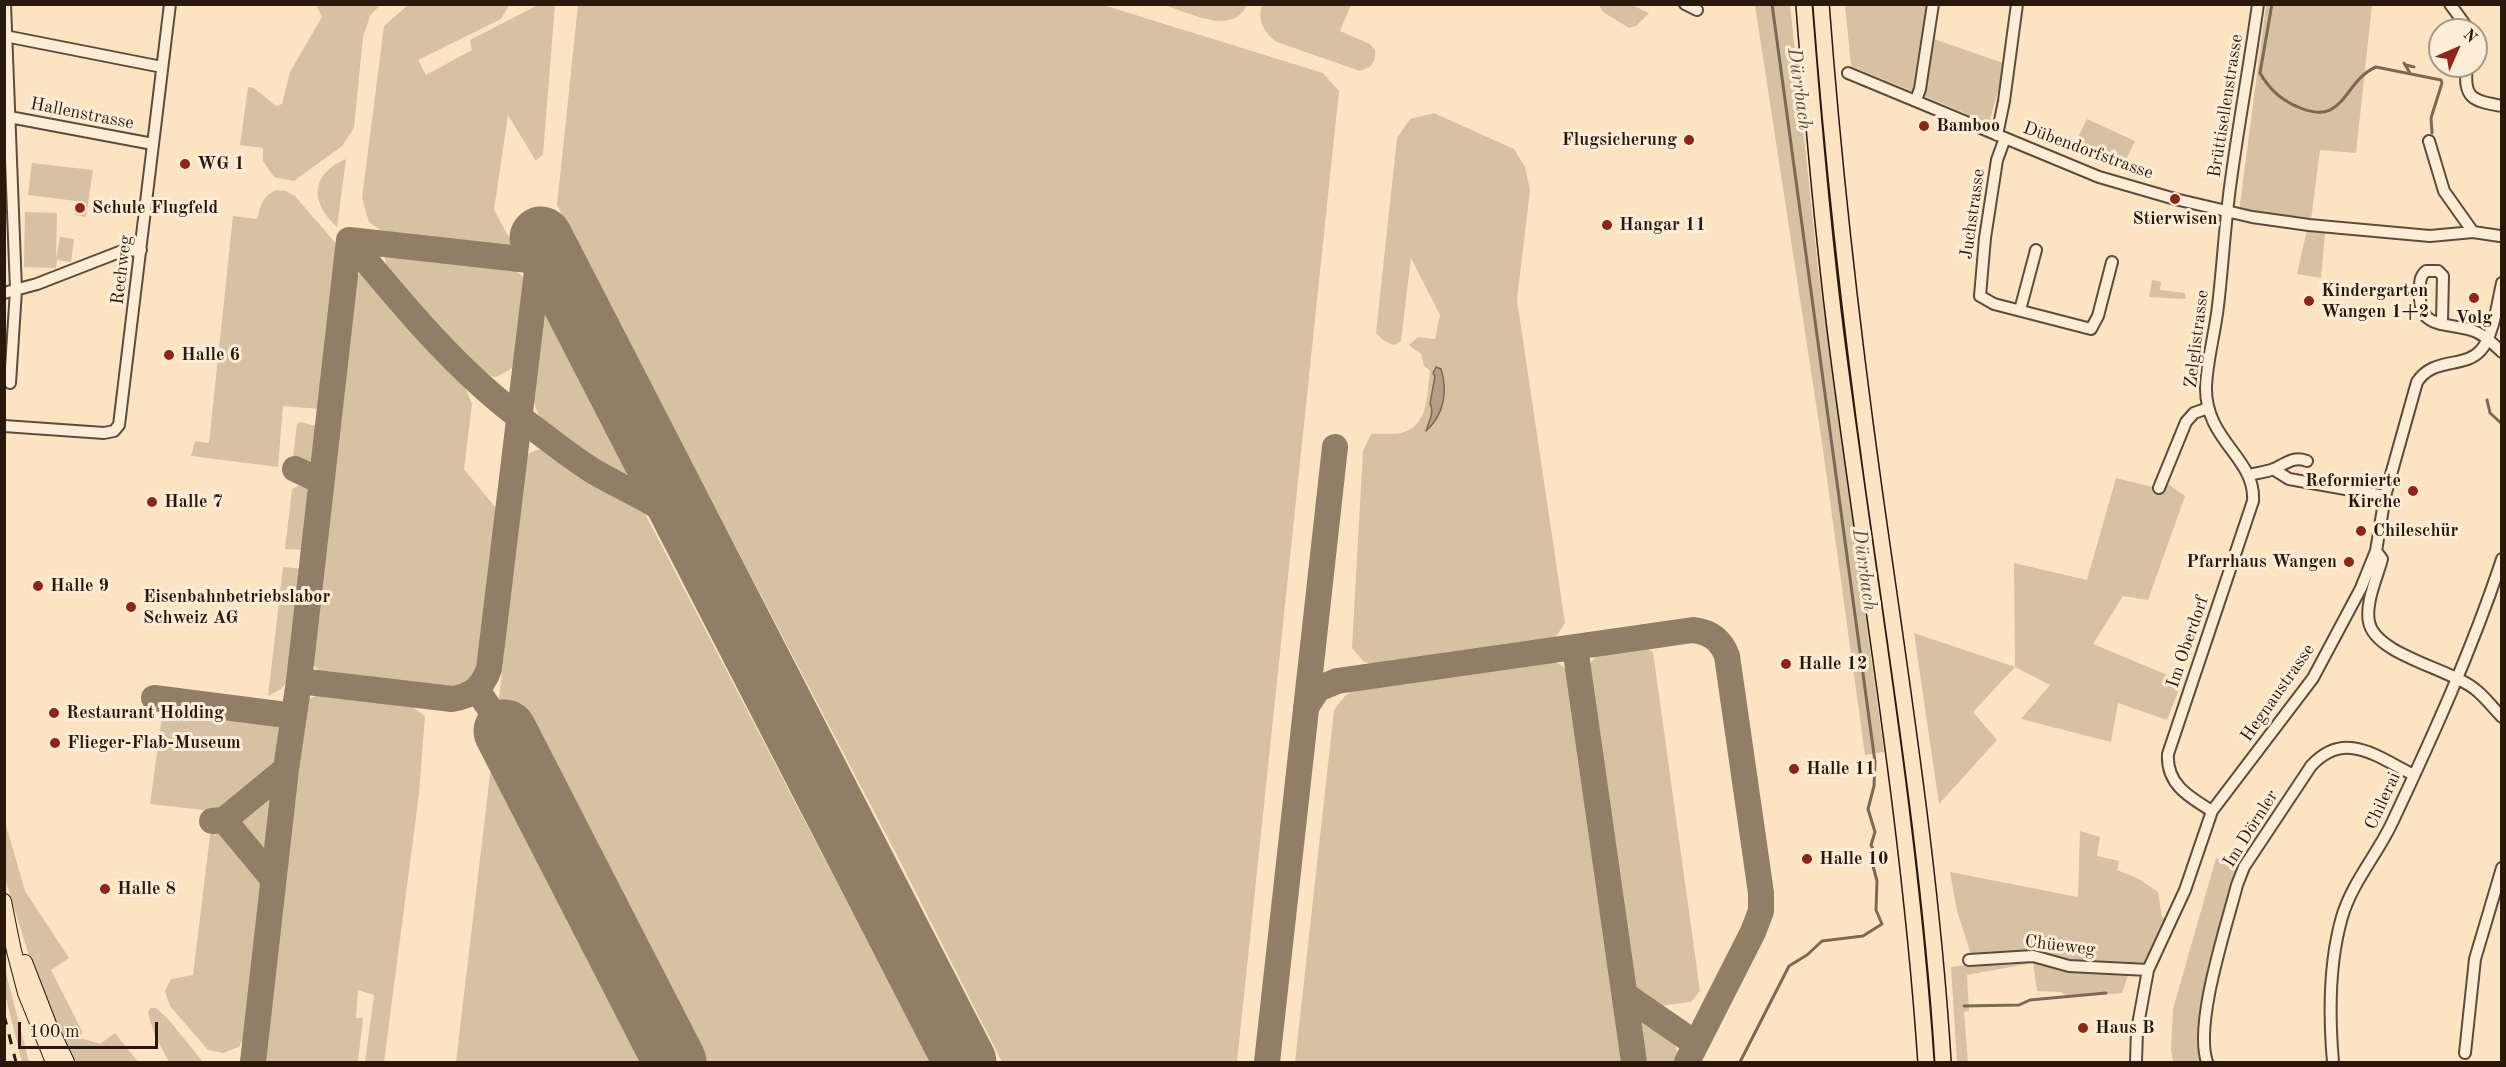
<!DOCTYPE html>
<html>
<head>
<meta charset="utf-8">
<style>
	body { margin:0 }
	#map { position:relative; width:2506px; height:1067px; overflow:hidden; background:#fce4c2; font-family:"Old Standard TT",serif }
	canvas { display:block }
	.frame { position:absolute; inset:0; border:6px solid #29180b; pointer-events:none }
	.north { position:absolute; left:2428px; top:18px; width:60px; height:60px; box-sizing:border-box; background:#fdedd7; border:2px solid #a89885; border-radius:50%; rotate:45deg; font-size:16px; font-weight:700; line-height:24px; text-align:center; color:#29180b }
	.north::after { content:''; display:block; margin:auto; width:21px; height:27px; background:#8f2418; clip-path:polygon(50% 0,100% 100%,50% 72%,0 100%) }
	.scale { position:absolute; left:18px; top:1022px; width:140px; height:27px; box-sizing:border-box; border:3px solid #29180b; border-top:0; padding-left:8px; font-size:18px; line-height:21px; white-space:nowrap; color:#29180b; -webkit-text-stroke:4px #fdedd7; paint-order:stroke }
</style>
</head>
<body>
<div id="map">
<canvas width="2506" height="1067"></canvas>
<div class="frame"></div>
<div class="north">N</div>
<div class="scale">100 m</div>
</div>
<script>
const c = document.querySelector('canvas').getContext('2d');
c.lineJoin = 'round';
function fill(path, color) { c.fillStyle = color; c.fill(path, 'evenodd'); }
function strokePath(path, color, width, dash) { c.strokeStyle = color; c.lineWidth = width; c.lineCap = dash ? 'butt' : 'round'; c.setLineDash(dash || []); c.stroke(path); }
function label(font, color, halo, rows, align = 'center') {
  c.font = font + ' "Old Standard TT",serif'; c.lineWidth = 6; c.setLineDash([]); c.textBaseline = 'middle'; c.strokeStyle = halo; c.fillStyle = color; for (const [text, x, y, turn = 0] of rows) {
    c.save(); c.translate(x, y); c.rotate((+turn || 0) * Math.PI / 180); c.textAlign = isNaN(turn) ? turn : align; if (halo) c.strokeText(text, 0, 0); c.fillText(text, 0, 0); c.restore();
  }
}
fill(new Path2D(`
	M 409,4 L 509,5 L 501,19 L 418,60 L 426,75 L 472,50 L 470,40 L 538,5 L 555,5 L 543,154 L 536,161 L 508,115 L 494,210 L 511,241 L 509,249 L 388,236 L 369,222 L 362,198 L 384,26 Z
	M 316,5 L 380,5 L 370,16 L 363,37 L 354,128 L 342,146 L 294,181 L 274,177 L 263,161 L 263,148 L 240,145 L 248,87 L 254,88 L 276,106 L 282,104 L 290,72 L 322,17 Z
	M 578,5 L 1103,5 L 1323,73 L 1339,91 L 1237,1062 L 1002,1062 L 903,867 L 557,205 Z
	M 1164,5 L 1247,4 L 1247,5 C 1232,37 1188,12 1164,5 Z
	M 1262,5 L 1351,5 L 1340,31 L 1370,44 L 1375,50 L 1375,59 L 1370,67 L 1360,71 L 1277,42 C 1264,33 1257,20 1262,5 Z
	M 1599,5 L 1632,5 L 1649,13 L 1636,26 L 1629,28 L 1603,12 Z
	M 1755,5 L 1790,5 L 1818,268 L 1884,752 L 1865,755 L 1822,443 Z
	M 1845,5 L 1930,5 L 1931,38 L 2006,64 L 1989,123 L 1851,66 Z
	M 2266,5 L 2372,5 L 2356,153 L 2320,150 L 2311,220 L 2239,212 Z
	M 1434,113 L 1514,149 L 1525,167 L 1530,190 L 1517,300 L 1565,623 L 1555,638 L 1535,646 L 1381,669 L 1363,661 L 1352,648 L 1363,451 L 1371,434 C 1381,433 1395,435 1404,432 C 1429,424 1427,393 1430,371 L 1424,366 L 1421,354 L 1409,345 L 1418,337 L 1435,339 L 1440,315 L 1411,258 L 1401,341 L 1394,345 L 1384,341 L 1376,333 L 1397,138 L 1410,119 Z
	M 2087,119 L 2135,141 L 2124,164 L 2076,142 Z
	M 346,159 L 337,227 C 310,203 310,174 346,159 Z
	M 32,163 L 93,170 L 86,217 L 75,215 L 76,201 L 28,195 Z
	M 276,190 L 286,191 L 295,196 L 338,246 L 321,409 L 283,406 L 278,467 L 191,456 L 195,441 L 209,443 L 233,216 L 257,219 C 261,205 262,197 276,190 Z
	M 25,212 L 57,213 L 56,259 L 60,237 L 74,239 L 71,262 L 57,260 L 56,268 L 24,267 Z
	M 2307,230 L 2325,233 L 2321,278 L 2297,274 Z
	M 393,252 L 509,265 L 524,278 L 528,296 L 518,358 L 511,369 L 496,377 L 480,374 L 436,332 L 387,271 L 385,257 Z
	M 360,273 L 374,277 L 408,319 L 462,379 L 472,404 L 464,469 L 496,508 L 482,664 L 467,684 L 446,692 L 326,677 L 314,666 L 310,644 L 351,282 Z
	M 2152,280 L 2161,282 L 2160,290 L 2185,293 L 2186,299 L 2149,297 Z
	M 544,306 L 631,468 L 625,475 L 590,457 L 545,427 L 536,409 L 531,390 L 540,311 Z
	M 300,422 L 320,427 L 315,458 L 304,469 L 295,469 L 295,466 L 292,465 L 297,424 Z
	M 543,449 L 549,450 L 643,510 L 930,1062 L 456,1062 L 502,673 L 522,464 C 525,454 533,450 543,449 Z
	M 2116,478 L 2161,489 L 2167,483 L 2185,496 L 2148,600 L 2123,596 L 2093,644 L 2182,681 L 2167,720 L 2118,703 L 2111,742 L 2021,719 L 2050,685 L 2015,667 L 1973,712 L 1997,740 L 1939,804 L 1914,633 L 2015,667 L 2014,563 L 2087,580 Z
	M 302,484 L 307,485 L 312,494 L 305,550 L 285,549 L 292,489 Z
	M 283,567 L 304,569 L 290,677 L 281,689 L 268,696 Z
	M 1642,645 L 1653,652 L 1700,991 L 1691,1002 L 1658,1006 L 1643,998 L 1630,981 L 1586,685 L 1588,666 L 1600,651 Z
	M 1549,658 L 1564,667 L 1572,679 L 1627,1062 L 1295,1062 L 1334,710 L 1345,696 L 1359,686 Z
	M 323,692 L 405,702 L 425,716 L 419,794 L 384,1062 L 365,1062 L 374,995 L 358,990 L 356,1018 L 363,1018 L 358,1062 L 258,1062 L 300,714 L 306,701 Z
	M 164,702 L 267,716 L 279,725 L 281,738 L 250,1025 L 239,1047 L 223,1053 L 208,1050 L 170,1006 L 165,991 L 171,979 L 193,975 L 213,811 L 150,804 Z
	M 4,818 L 25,891 L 69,958 L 51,970 L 82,1031 L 81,1038 L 100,1044 L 115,1033 L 138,1062 L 72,1062 L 38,984 L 5,879 Z
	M 2080,831 L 2100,837 L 2097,856 L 2119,861 L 2117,870 L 2139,879 L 2158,892 L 2162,917 L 2170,918 L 2148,970 L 2130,970 L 2122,993 L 2069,997 L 2061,992 L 2037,991 L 2033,963 L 1967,975 L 1969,1011 L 1964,1012 L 1968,1062 L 1957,1062 L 1951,967 L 1974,964 L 1957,911 L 1950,872 L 2078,897 Z
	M 2216,858 L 2238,866 L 2231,881 L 2226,913 L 2200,1017 L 2204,1062 L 2173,1062 L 2171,1049 L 2173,1009 Z
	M 4,965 L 29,1062 L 22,1062 L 5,994 Z
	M 150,1008 L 156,1008 L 169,1020 L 203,1062 L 169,1062 L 155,1036 L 148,1013 Z
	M 1635,1011 C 1656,1025 1680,1034 1677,1062 L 1641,1062 Z`), '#d8c1a3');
const water = new Path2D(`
	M 1436,367 L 1441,369 C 1448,391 1444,415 1426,431 C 1428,423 1435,412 1430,404 L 1435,376 L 1433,373 Z`);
fill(water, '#b49f84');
strokePath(water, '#7c6954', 1.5);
strokePath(new Path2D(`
	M 2272,4 L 2260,73 C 2269,89 2281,100 2298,107 C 2345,128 2343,81 2376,67 L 2441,80 L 2442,83 L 2431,118 L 2432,133
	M 2404,63 L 2410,73
	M 2406,65 L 2414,67
	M 2487,400 L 2490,413 L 2502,424
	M 1964,1006 L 2019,1005 L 2030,1000 L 2106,993
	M 1740,1062 L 1789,966 L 1807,955 L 1822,941 L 1863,936 L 1882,924 L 1876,910 L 1877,881 L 1873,866 L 1877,858 L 1871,845 L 1875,832 L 1868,809 L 1874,786 L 1875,762 L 1772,4`), '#7c6954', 3);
strokePath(new Path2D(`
	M 349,240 C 402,304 456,370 523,420 C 546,437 569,456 593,471 C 632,494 664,503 695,538
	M 349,240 L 538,261
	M 295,469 L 321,481
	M 1575,647 L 1634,1062
	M 299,681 L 452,699 C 472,696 482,688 489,669 L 541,238
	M 477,690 L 505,731
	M 154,698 L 294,716
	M 1306,707 L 1318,689 L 1337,681 L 1693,630 C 1710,632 1721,640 1727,656 L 1761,893 L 1761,911 L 1753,932 L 1687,1062
	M 224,820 L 286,769
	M 212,821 L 224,820 L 273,879
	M 1625,995 L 1696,1044
	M 253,1062 L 286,769 L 299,681 L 349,240
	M 1267,1062 L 1335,447`), '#927e66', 26);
strokePath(new Path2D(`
	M 541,238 L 965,1062
	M 505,731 L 675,1062`), '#927e66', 63);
const minor = new Path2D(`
	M 5,4 L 16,290 L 10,383
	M 1685,4 L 1697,10
	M 2450,4 L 2469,30
	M 5,36 L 162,67
	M 2467,66 C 2463,98 2472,101 2502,106
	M 1848,73 L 2099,177 L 2175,199 L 2252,217 L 2309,225 L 2430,236 L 2473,232 L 2500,236
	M 1916,100 L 1920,89 L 1933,4
	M 4,116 L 153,144
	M 1997,135 L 2004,101 L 2017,4
	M 2005,138 L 1997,160 L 1985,238 L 1980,296 L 1994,304 L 2091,329 L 2098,316 L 2112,262
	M 2429,141 L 2444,191 L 2473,232
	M 4,293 L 37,284 L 122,251 L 141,250
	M 2020,310 L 2036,250
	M 2442,322 L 2443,276 L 2438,271 L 2426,271 C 2419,277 2420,284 2420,292 C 2418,329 2443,322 2471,330 C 2483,333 2493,344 2502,352
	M 4,426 L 104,433 L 114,431 L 119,425 L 170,4
	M 2273,469 L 2289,479 L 2385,496
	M 2249,475 C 2257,473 2266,472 2274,469 C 2287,463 2293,456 2307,461
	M 2159,488 L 2186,422 L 2194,413 L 2208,408
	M 2376,551 L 2382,559 C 2377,578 2365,603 2369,622 C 2375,655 2452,669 2476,690 C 2485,697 2493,708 2502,717
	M 2212,811 C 2189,797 2166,784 2168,754 L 2253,501 C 2256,458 2205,441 2206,387 C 2207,360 2215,333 2218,306 C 2223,264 2225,221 2231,180 C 2239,121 2250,63 2258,4
	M 1969,960 L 2033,956 L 2069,966 L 2148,970
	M 2465,1053 L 2475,959 L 2502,868
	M 2136,1062 L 2137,1030 L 2148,970 L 2185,890 L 2212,811 L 2313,678 L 2361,588 L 2376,551 L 2385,496 L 2417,382 C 2434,356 2465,369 2481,350 C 2493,337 2498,301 2502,283
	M 2207,1062 C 2194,1023 2226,928 2237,885 L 2244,867 L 2311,766 C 2345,729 2377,757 2414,775
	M 2333,1062 C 2329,1016 2329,962 2342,917 C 2352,883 2376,856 2391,825 C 2432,738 2472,650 2502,559`);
const major = new Path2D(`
	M 4,901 L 14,951 L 25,993 L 53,1062
	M 25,962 L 49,1024 L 67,1062`);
const highway = new Path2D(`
	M 1804,4 C 1813,120 1823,236 1838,351 C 1869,588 1910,824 1926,1062
	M 1821,4 C 1833,165 1851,324 1873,483 C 1900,676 1931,868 1943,1062`);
strokePath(minor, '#5e4b39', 14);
strokePath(major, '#29180b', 16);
strokePath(highway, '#29180b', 18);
strokePath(minor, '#fdedd7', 10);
strokePath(major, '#fce4c2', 14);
strokePath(highway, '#fce4c2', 15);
strokePath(new Path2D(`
	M 4,1015 L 16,1062`), '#29180b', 3, [10, 10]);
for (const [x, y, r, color] of [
	[1924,126,6,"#8f2418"],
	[1689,140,6,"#8f2418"],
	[185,164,6,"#8f2418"],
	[2175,199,6,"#8f2418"],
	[80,208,6,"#8f2418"],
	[1607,225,6,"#8f2418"],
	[2474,298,6,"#8f2418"],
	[2309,301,6,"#8f2418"],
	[169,355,6,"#8f2418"],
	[2413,491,6,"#8f2418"],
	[152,502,6,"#8f2418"],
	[2361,531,6,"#8f2418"],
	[2349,562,6,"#8f2418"],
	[38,586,6,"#8f2418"],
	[131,607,6,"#8f2418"],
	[1786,664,6,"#8f2418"],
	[54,713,6,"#8f2418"],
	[55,743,6,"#8f2418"],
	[1794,769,6,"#8f2418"],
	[1807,859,6,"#8f2418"],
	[105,889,6,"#8f2418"],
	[2083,1028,6,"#8f2418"]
]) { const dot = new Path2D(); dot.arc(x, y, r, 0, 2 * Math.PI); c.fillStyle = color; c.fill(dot); strokePath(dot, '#fdedd7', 2); }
label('18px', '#29180b', '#fdedd7', [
	["Brüttisellenstrasse",2226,106,-81],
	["Hallenstrasse",82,114,11],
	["Dübendorfstrasse",2088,151,20],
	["Juchstrasse",1973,214,-82],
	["Rechweg",122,270,-83],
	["Zelglistrasse",2197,339,-83],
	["Im Oberdorf",2188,642,-71],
	["Hegnaustrasse",2278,693,-55],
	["Chilerai",2383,801,-65],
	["Im Dörnler",2251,829,-58],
	["Chüeweg",2060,946,7]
]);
label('bold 18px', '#29180b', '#fdedd7', [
	["Bamboo",1936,126],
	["Flugsicherung",1677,140,"right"],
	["WG 1",197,164],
	["Schule Flugfeld",92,208],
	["Stierwisen",2175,219,"center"],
	["Hangar 11",1619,225],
	["Kindergarten",2321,291],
	["Wangen 1+2",2321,312],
	["Volg",2474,318,"center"],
	["Halle 6",181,355],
	["Reformierte",2401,481,"right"],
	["Kirche",2401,502,"right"],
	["Halle 7",164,502],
	["Chileschür",2373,531],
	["Pfarrhaus Wangen",2337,562,"right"],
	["Halle 9",50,586],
	["Eisenbahnbetriebslabor",143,597],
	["Schweiz AG",143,618],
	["Halle 12",1798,664],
	["Restaurant Holding",66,713],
	["Flieger-Flab-Museum",67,743],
	["Halle 11",1806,769],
	["Halle 10",1819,859],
	["Halle 8",117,889],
	["Haus B",2095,1028]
], 'left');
label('italic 20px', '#614e3b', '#fdedd7', [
	["Dürrbach",1799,89,82],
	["Dürrbach",1864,570,82]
]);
</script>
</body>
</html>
